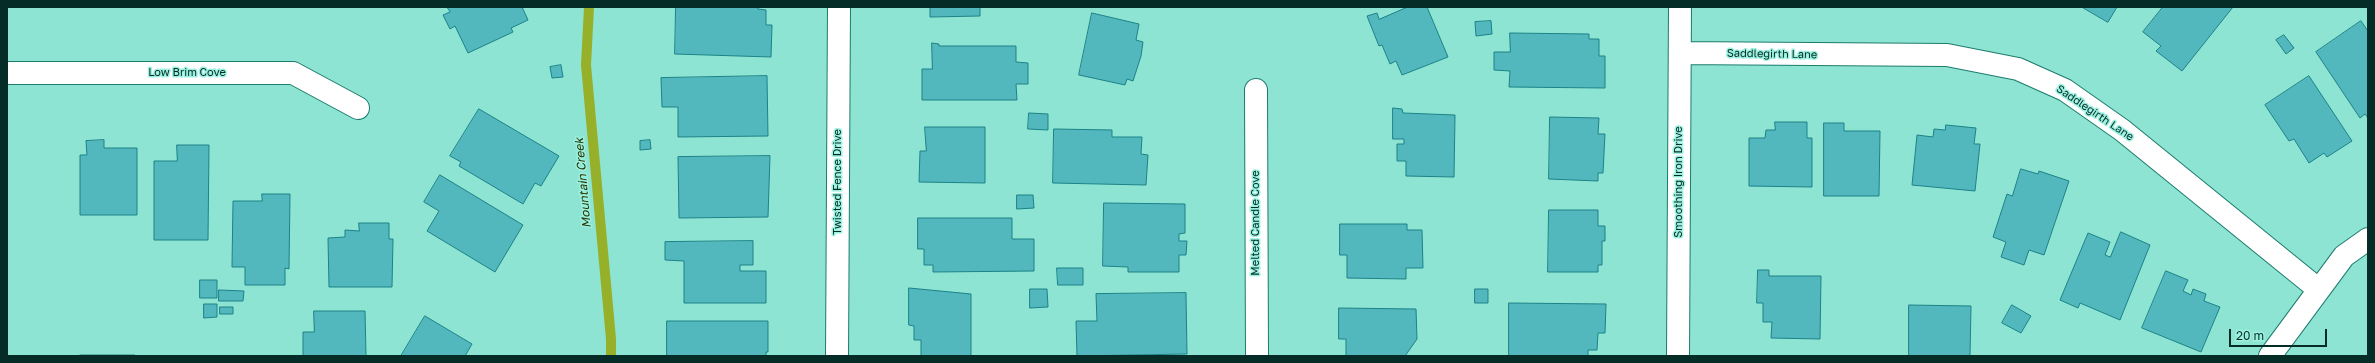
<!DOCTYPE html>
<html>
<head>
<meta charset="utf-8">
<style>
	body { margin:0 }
	#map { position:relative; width:2375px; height:363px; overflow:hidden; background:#8de4d2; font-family:"Golos Text",sans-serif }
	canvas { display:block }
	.frame { position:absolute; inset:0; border:8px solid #052c26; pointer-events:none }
	.scale { position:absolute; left:2229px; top:329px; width:98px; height:18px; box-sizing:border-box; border:2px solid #052c26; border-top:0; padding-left:5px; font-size:12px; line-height:14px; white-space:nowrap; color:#052c26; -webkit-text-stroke:3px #9af1df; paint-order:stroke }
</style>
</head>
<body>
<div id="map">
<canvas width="2375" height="363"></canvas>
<div class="frame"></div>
<div class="scale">20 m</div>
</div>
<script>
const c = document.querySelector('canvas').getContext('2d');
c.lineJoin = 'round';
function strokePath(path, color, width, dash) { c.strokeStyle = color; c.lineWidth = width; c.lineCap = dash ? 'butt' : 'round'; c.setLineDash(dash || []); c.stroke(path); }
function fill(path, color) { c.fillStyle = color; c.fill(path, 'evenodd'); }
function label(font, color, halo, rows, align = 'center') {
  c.font = font + ' "Golos Text",sans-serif'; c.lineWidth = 3; c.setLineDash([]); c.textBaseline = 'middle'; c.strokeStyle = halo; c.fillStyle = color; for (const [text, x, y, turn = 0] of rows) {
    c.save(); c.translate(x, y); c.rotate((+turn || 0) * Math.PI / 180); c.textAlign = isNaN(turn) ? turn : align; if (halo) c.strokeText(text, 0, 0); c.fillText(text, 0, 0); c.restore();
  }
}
strokePath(new Path2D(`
	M 589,7 L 586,65 L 611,339 L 611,356`), '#97b029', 10);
const building = new Path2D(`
	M 447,7 L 522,7 L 528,20 L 511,28 L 513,32 L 468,53 L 455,26 L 450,29 L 443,15 L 450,12 Z
	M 676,7 L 758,7 L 758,9 L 766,10 L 766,25 L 772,25 L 771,57 L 675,54 Z
	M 918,7 L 980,7 L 980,16 L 930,17 L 930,8 Z
	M 1408,7 L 1427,7 L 1448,57 L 1402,75 L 1396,61 L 1390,64 L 1382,45 L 1379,46 L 1367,16 L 1377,13 L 1379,19 Z
	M 2082,7 L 2117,7 L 2108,22 Z
	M 2163,7 L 2233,7 L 2182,71 L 2156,51 L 2161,46 L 2143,32 Z
	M 1092,13 L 1139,24 L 1136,40 L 1143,42 L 1141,56 L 1133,81 L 1127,79 L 1125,85 L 1079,75 Z
	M 1491,21 L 1492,34 L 1476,36 L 1475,22 Z
	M 2361,21 L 2368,31 L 2368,118 L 2365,114 L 2360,118 L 2316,52 Z
	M 1510,33 L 1589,34 L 1589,39 L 1599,39 L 1599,56 L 1605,56 L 1605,88 L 1509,87 L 1510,71 L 1494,70 L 1494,52 L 1510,52 Z
	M 2284,35 L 2294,48 L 2286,54 L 2276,40 Z
	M 932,43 L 939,44 L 939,46 L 1016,46 L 1016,62 L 1028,63 L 1028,84 L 1016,84 L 1017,100 L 922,100 L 922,69 L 932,69 Z
	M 561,65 L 563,77 L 552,78 L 550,67 Z
	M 767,76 L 768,136 L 678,137 L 678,107 L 662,107 L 661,78 Z
	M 2309,76 L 2352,141 L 2327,157 L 2324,153 L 2309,163 L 2294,139 L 2289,141 L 2265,105 Z
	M 1393,108 L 1402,109 L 1403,113 L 1455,115 L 1454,177 L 1406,176 L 1406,161 L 1397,161 L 1397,144 L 1404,144 L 1404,139 L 1393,139 Z
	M 479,109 L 559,156 L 541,186 L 535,183 L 523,204 L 459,166 L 461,162 L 450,156 Z
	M 1029,113 L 1048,114 L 1048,130 L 1028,129 Z
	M 1550,117 L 1599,118 L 1598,134 L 1605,134 L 1603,173 L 1598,173 L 1598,181 L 1549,179 Z
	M 1775,122 L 1807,122 L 1807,138 L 1812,138 L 1812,187 L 1749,186 L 1749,138 L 1765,138 L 1766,130 L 1775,130 Z
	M 1824,123 L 1844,123 L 1844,131 L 1880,131 L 1879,196 L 1824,196 Z
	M 1946,125 L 1976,128 L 1974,144 L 1980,144 L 1975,191 L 1912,185 L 1917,135 L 1933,137 L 1934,129 L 1945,130 Z
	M 925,127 L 985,127 L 985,183 L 919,182 L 920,151 L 926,151 Z
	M 1054,129 L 1112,130 L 1112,137 L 1142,137 L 1141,154 L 1148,155 L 1146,185 L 1053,183 Z
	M 104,140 L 104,148 L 137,148 L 137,215 L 80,215 L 80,155 L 87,155 L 86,141 Z
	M 650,140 L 651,149 L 640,150 L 640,141 Z
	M 177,145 L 209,145 L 208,240 L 154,240 L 154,161 L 177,161 Z
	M 770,156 L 768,217 L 679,218 L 678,157 Z
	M 2021,169 L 2038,174 L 2039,171 L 2069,181 L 2044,255 L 2029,250 L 2024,265 L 2001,257 L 2006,242 L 1993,237 L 2007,194 L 2012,196 Z
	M 440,175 L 523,225 L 495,272 L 427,231 L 439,211 L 424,202 Z
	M 262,194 L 290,194 L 289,269 L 285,268 L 285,285 L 245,285 L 245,267 L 232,267 L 233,201 L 262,201 Z
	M 1017,195 L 1033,195 L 1034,208 L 1017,209 Z
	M 1104,203 L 1185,204 L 1185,233 L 1179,234 L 1179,241 L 1187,241 L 1186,255 L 1179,255 L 1179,272 L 1128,272 L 1128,267 L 1103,266 Z
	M 1549,210 L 1598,210 L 1598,226 L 1605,226 L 1605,241 L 1602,241 L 1602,265 L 1598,265 L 1598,272 L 1548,272 Z
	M 918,218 L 1012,218 L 1012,239 L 1034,239 L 1034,271 L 933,272 L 933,265 L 924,265 L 924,249 L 918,249 Z
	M 359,223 L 389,223 L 389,239 L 393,239 L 392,287 L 329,287 L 328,238 L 345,237 L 345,230 L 359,231 Z
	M 1340,224 L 1407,224 L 1407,230 L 1422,230 L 1423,268 L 1406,268 L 1406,279 L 1347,278 L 1347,255 L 1340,255 Z
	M 2121,232 L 2150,245 L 2120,320 L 2080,303 L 2078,308 L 2060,300 L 2088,233 L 2110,242 L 2105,255 L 2110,257 Z
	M 753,241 L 753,265 L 740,265 L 740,271 L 766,271 L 766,303 L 684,303 L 684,261 L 665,260 L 665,242 Z
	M 1057,268 L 1083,268 L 1083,285 L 1058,285 Z
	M 1758,270 L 1769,270 L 1769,276 L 1821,276 L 1820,339 L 1771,338 L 1772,322 L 1763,322 L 1763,303 L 1757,303 Z
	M 2166,271 L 2188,280 L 2183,291 L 2191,295 L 2193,289 L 2206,294 L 2204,301 L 2220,307 L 2201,352 L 2142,328 Z
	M 200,280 L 217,280 L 217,298 L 200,298 Z
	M 909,288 L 971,294 L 971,356 L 921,356 L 921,340 L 914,340 L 914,326 L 909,325 Z
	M 1030,289 L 1047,289 L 1048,307 L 1030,308 Z
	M 1475,289 L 1488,289 L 1488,303 L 1475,303 Z
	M 219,290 L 244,291 L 243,301 L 219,301 Z
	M 1186,293 L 1187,354 L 1077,356 L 1076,321 L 1097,321 L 1096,294 Z
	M 1509,303 L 1606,304 L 1605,333 L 1598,333 L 1597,350 L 1588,350 L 1588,356 L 1509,356 Z
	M 204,304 L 217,304 L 217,317 L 204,318 Z
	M 1909,305 L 1971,306 L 1970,356 L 1909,356 Z
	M 2012,305 L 2031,316 L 2021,333 L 2002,323 Z
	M 220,307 L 233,307 L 233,314 L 220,314 Z
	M 1339,308 L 1416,309 L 1417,339 L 1405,356 L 1346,356 L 1346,339 L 1339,339 Z
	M 314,311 L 365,311 L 366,356 L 303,356 L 303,332 L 314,332 Z
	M 425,316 L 472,344 L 465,356 L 401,356 Z
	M 667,321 L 768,321 L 768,352 L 766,352 L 766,356 L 667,356 Z
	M 80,355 L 135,355 L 135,356 L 80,356 Z`);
fill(building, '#53b8bd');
strokePath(building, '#1c8287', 1);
const minor = new Path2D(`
	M 1680,53 L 1947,55 L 2018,69 L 2065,90 L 2122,130 L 2318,289
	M 7,73 L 293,73 L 358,108
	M 1256,90 L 1257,356
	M 837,356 L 839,7
	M 1678,356 L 1680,7
	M 2270,356 L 2344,256 L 2368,239`);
strokePath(minor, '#1d7c6d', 24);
strokePath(minor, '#fff', 22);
label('11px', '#052c26', '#9af1df', [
	["Saddlegirth Lane",1772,54,1],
	["Low Brim Cove",187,73],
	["Saddlegirth Lane",2095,113,34],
	["Twisted Fence Drive",838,182,-90],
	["Smoothing Iron Drive",1679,182,-90],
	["Melted Candle Cove",1256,223,-90]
]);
label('italic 12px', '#2c3600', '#9af1df', [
	["Mountain Creek",583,183,-95]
]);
</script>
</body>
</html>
